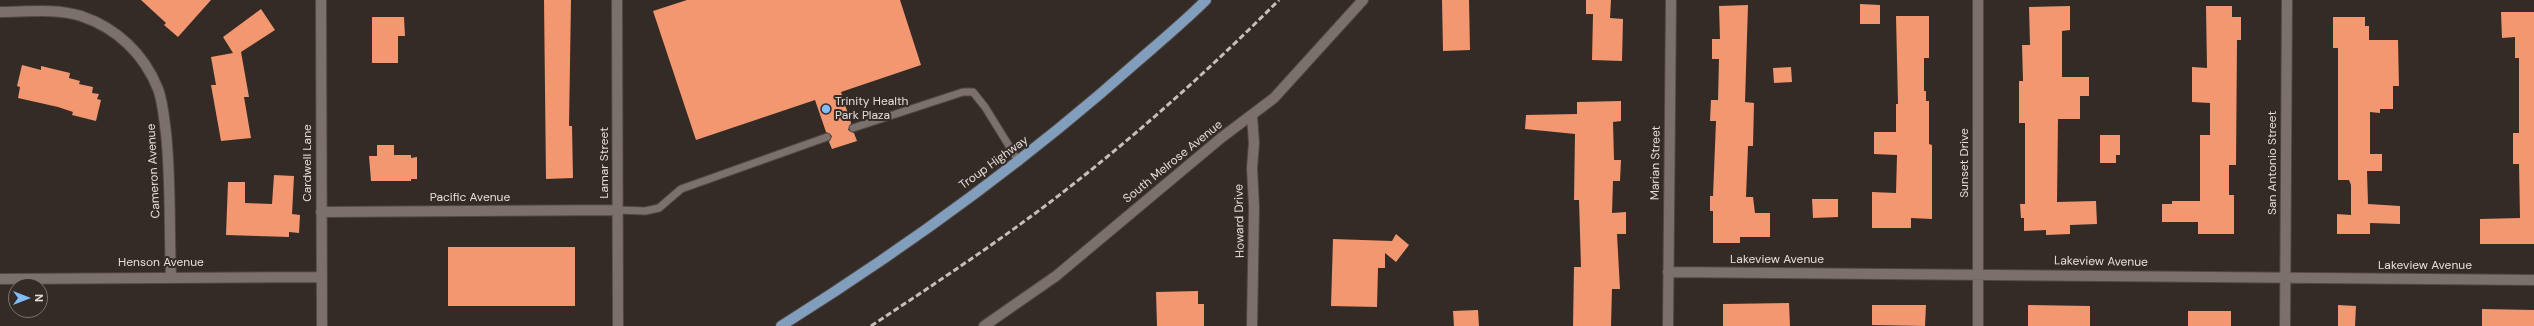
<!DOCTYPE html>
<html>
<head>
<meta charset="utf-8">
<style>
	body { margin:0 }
	#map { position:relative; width:2534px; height:326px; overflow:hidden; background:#342b27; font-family:"DM Sans",sans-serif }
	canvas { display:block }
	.north { position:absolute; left:8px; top:278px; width:40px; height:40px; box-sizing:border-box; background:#342b27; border:1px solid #7a726f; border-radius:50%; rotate:90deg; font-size:11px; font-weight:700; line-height:16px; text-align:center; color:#e4dddb }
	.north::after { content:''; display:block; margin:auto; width:14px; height:18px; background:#80bdfa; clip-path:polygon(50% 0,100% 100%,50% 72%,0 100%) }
</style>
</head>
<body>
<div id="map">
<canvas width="2534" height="326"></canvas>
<div class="north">N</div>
</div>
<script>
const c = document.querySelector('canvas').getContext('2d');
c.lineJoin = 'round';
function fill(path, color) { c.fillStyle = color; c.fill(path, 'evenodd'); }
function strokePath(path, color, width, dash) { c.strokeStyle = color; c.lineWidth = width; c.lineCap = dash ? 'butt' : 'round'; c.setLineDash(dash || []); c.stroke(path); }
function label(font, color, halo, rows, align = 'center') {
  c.font = font + ' "DM Sans",sans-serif'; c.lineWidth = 4; c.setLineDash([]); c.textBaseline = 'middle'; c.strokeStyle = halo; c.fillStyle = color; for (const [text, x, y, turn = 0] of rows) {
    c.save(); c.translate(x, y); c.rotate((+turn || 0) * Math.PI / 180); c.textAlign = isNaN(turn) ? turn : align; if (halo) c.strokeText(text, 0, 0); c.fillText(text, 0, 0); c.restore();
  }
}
fill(new Path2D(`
	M 141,0 L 211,0 L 178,37 L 164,25 L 166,23 Z
	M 544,0 L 571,0 L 569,126 L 572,126 L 573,178 L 546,179 Z
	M 687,0 L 900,0 L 921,65 L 841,92 L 851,123 L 848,130 L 854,133 L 857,141 L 832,149 L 829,142 L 832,136 L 826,132 L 815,100 L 696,140 L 653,11 Z
	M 1442,0 L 1469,0 L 1470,50 L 1443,51 Z
	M 1586,0 L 1611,0 L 1610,18 L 1623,19 L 1622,61 L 1592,60 L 1593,14 L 1586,14 Z
	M 1860,4 L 1880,5 L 1880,24 L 1860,24 Z
	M 1748,5 L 1745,102 L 1754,103 L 1753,146 L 1748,146 L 1746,197 L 1753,197 L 1755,213 L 1770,213 L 1770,237 L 1740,237 L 1740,243 L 1713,243 L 1713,211 L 1710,211 L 1710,196 L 1713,196 L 1716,121 L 1710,121 L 1711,100 L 1718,100 L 1719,59 L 1712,59 L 1712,39 L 1720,39 L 1719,6 Z
	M 2070,6 L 2070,30 L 2062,31 L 2062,77 L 2089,77 L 2089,96 L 2080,96 L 2080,119 L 2058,119 L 2057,202 L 2096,201 L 2097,224 L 2070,225 L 2070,234 L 2046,235 L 2046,230 L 2024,231 L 2024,218 L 2021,218 L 2020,204 L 2025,204 L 2025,123 L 2019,123 L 2019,81 L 2023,81 L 2022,45 L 2030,45 L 2029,7 Z
	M 2206,6 L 2232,6 L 2232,17 L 2241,17 L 2241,40 L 2237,40 L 2236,165 L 2229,165 L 2229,195 L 2234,195 L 2234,234 L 2198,234 L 2198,222 L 2162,222 L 2162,204 L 2172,204 L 2172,201 L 2200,201 L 2200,135 L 2210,135 L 2210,103 L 2192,102 L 2192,67 L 2207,68 Z
	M 261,9 L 275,30 L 241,52 L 249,97 L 244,97 L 251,138 L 221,141 L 211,85 L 216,85 L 211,57 L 233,53 L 223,37 Z
	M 2501,12 L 2534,12 L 2534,244 L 2480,244 L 2480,219 L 2520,218 L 2519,164 L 2513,164 L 2513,133 L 2519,133 L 2519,58 L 2515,58 L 2515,37 L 2502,38 Z
	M 1896,16 L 1929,16 L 1929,58 L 1924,58 L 1924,91 L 1926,91 L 1926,101 L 1929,101 L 1929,144 L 1932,145 L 1932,219 L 1911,218 L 1911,228 L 1872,228 L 1872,192 L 1896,193 L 1897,155 L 1874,154 L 1874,132 L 1896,132 L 1896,104 L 1898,104 Z
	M 372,17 L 404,17 L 405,36 L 398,36 L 398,63 L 372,63 Z
	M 2333,17 L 2365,17 L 2365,26 L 2369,26 L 2369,40 L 2398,40 L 2399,86 L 2393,86 L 2393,109 L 2380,109 L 2380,113 L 2370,112 L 2370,154 L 2382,154 L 2382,171 L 2367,171 L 2368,204 L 2400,206 L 2400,224 L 2370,223 L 2370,234 L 2337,234 L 2337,214 L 2351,215 L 2351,185 L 2349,180 L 2338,180 L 2338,48 L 2333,48 Z
	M 22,65 L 41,70 L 41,66 L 70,73 L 69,78 L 80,81 L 79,84 L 93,87 L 92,93 L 99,94 L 97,99 L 101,100 L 96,121 L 72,115 L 73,112 L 58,107 L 18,98 L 20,87 L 17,86 Z
	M 1791,67 L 1792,82 L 1774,83 L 1773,68 Z
	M 1621,101 L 1621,121 L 1613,122 L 1614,160 L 1621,160 L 1620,181 L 1613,181 L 1612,213 L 1626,212 L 1626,234 L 1617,234 L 1620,289 L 1612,289 L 1611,326 L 1573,326 L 1574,267 L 1581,267 L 1579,200 L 1574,200 L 1575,134 L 1525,129 L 1526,115 L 1577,114 L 1577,102 Z
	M 2100,135 L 2120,135 L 2120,155 L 2116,155 L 2116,163 L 2100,163 Z
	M 377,145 L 394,145 L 394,155 L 411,155 L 411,158 L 417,157 L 417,179 L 411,179 L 411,181 L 371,181 L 369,156 L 377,156 Z
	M 274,175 L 294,176 L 292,214 L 300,215 L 299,233 L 289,232 L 289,237 L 226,235 L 228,182 L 245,182 L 245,203 L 272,204 Z
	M 1812,199 L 1838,199 L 1838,217 L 1813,218 Z
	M 1396,234 L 1409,245 L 1396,262 L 1385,253 L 1385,268 L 1378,268 L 1377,307 L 1331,306 L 1333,239 L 1392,241 Z
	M 448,247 L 575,247 L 575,306 L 448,306 Z
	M 1198,291 L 1198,304 L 1204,304 L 1204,326 L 1157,326 L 1156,292 Z
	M 1789,303 L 1790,326 L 1723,326 L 1723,304 Z
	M 1872,305 L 1926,305 L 1925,326 L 1872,325 Z
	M 2028,305 L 2090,306 L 2090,326 L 2028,326 Z
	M 2338,305 L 2356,306 L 2355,326 L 2338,326 Z
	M 2482,309 L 2534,310 L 2534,326 L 2482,326 Z
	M 1478,310 L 1479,326 L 1454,326 L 1453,311 Z
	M 2188,311 L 2231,311 L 2231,326 L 2188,326 Z`), '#f2976f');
const service = new Path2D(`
	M 853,128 L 963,92 L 973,92 L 985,107 L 1019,162
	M 618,210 L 645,211 L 659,208 L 681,189 L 827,137`);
const minor = new Path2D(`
	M 321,0 L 322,326
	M 617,0 L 618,326
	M 0,12 C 26,12 56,8 81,16 C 117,28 144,54 158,89 C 163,102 164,119 166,133 C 171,181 169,228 171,276
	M 1252,116 L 1254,143 L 1252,168 L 1254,207 L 1252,326
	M 321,212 L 618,210
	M 1668,272 L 2534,280
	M 0,279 L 322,277
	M 984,326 L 1056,276 L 1221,138 L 1274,98 L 1363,0
	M 1668,326 L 1671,0
	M 1978,326 L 1978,0
	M 2285,326 L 2287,0`);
const primary = new Path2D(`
	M 781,326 C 907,247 1028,159 1138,61 C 1161,41 1185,21 1206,0`);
strokePath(service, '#4f4845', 9);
strokePath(minor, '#4f4845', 12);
strokePath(primary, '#4f4845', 12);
strokePath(service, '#7b706c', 7);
strokePath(minor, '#7b706c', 10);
strokePath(primary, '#829ebd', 10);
strokePath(new Path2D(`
	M 871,326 C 930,287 989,248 1045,206 C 1128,143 1206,73 1279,0`), '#c6bebc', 3, [6, 3]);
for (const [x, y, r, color] of [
	[826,109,5,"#80bdfa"]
]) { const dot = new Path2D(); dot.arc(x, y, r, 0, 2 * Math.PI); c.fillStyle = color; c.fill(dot); strokePath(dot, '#342b27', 1.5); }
label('12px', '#e4dddb', '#342b27', [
	["Trinity Health",835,102],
	["Park Plaza",835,116]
], 'left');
label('12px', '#e4dddb', '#342b27', [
	["South Melrose Avenue",1173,162,-39],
	["Cardwell Lane",308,163,-90],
	["Lamar Street",605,163,-90],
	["Troup Highway",994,163,-36],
	["Marian Street",1656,163,-89],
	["Sunset Drive",1965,163,-90],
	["San Antonio Street",2273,163,-90],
	["Cameron Avenue",154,171,-93],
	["Pacific Avenue",470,198],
	["Howard Drive",1240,221,-91],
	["Lakeview Avenue",1777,260],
	["Lakeview Avenue",2101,262,1],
	["Henson Avenue",161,263],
	["Lakeview Avenue",2425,266]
]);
</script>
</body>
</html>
